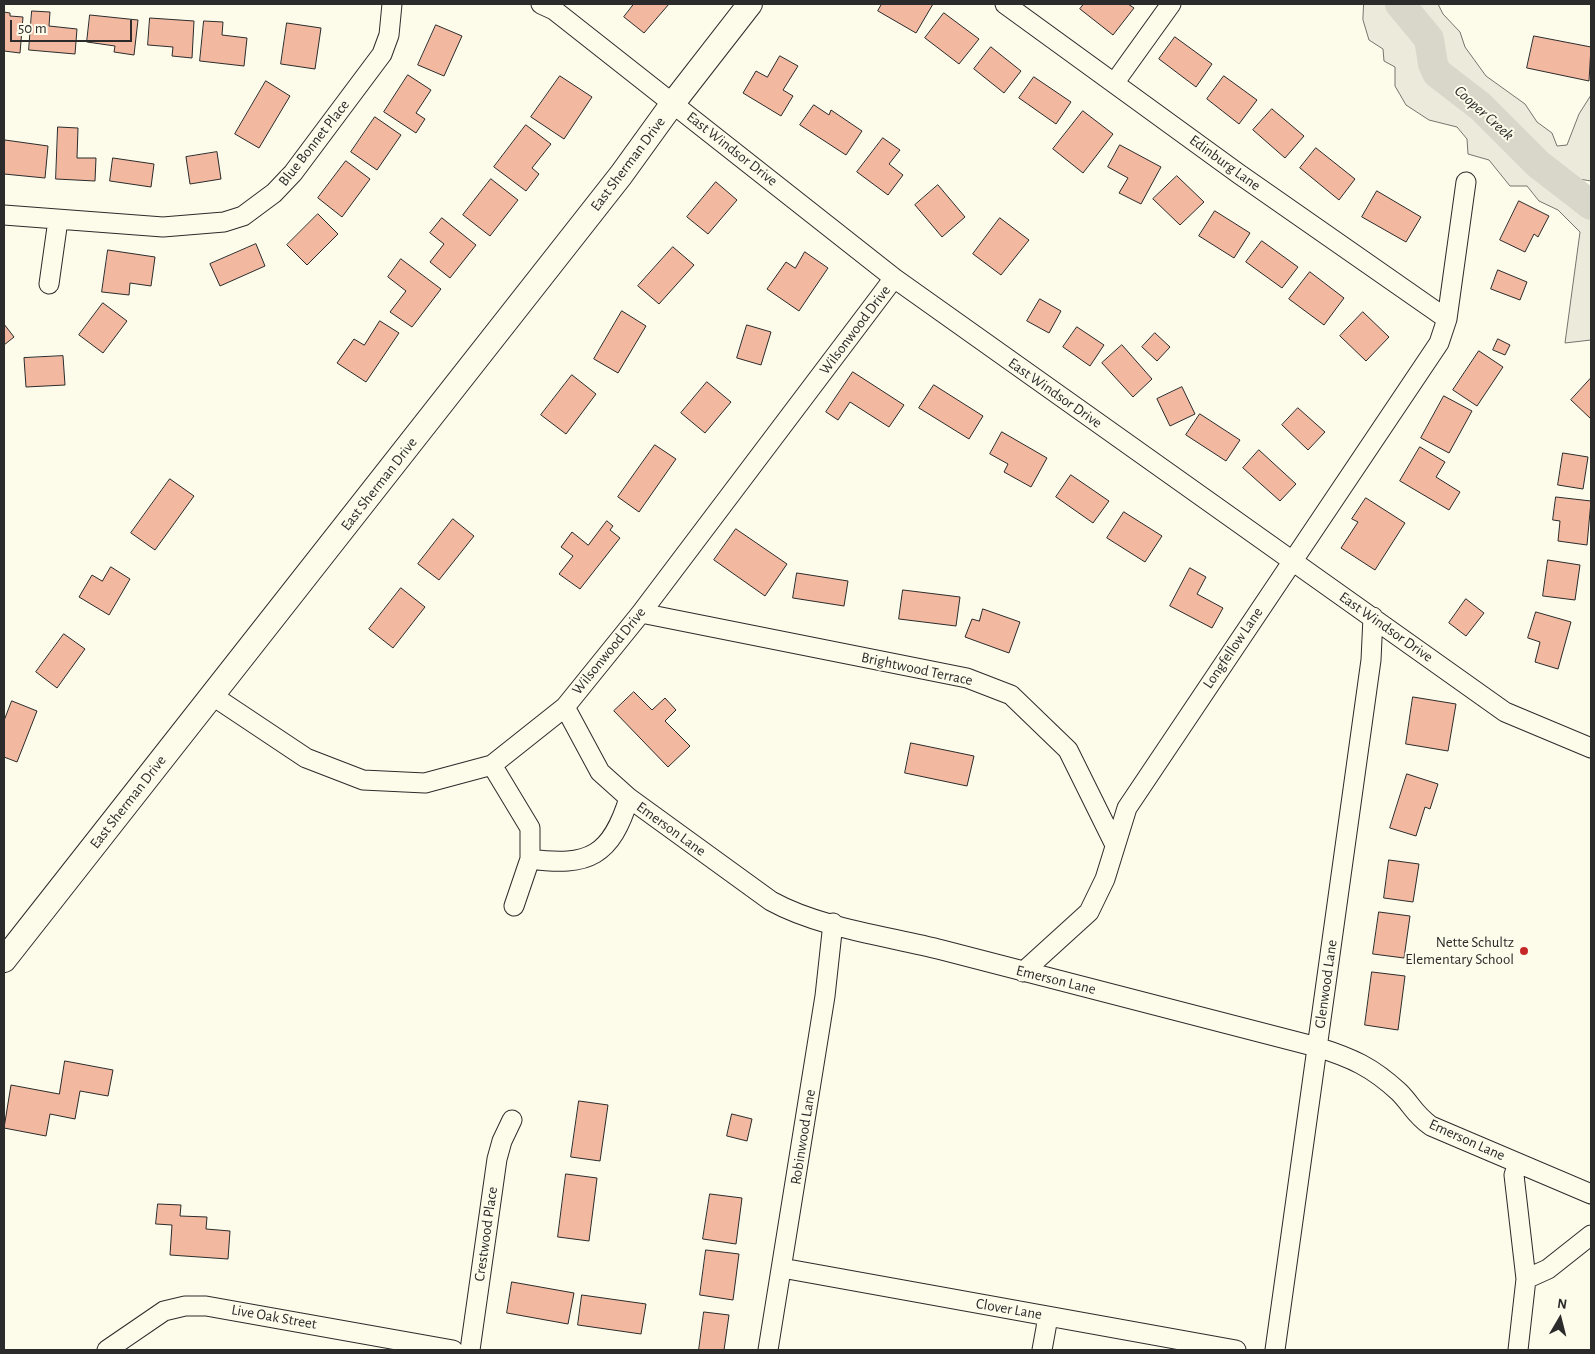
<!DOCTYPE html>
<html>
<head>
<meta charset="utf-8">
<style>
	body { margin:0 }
	#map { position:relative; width:1595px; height:1354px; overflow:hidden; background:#fdfbea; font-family:"Alegreya Sans",sans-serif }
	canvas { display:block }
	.frame { position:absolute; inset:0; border:5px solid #2b2b2b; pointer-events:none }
	.north { position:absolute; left:1535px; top:1294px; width:50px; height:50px; -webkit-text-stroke:4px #fdfbea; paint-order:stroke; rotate:8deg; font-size:14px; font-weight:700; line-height:20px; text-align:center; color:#2b2b2b }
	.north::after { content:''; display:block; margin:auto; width:18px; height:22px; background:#2b2b2b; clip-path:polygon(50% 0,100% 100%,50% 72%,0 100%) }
	.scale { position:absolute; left:10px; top:20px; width:122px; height:22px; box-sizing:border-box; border:2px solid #2b2b2b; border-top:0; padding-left:6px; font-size:15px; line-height:18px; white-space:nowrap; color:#2b2b2b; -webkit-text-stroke:4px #fdfbea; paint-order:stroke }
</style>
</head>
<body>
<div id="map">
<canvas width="1595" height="1354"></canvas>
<div class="frame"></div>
<div class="north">N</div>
<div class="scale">50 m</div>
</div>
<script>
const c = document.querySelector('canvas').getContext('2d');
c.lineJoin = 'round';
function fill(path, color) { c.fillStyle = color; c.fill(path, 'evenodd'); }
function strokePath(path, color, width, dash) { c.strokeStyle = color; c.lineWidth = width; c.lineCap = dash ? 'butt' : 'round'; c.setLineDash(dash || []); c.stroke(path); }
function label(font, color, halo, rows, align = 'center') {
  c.font = font + ' "Alegreya Sans",sans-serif'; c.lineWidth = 4; c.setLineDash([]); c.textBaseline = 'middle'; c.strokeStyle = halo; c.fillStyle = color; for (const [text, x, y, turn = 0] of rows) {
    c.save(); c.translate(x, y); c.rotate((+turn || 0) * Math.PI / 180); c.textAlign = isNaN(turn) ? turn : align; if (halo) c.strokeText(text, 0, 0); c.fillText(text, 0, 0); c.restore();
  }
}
const green = new Path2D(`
	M 1364,4 L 1438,4 L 1443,14 L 1460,32 L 1465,47 L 1486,76 L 1525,104 L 1537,122 L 1552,133 L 1557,146 L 1567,145 L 1579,114 L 1591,95 L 1591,181 L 1579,179 L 1564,189 L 1591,209 L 1591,340 L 1565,343 L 1580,232 L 1558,210 L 1539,201 L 1527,186 L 1510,186 L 1489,160 L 1468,154 L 1467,139 L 1457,127 L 1429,120 L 1406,105 L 1395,86 L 1395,67 L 1384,61 L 1383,49 L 1369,40 L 1363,20 Z`);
fill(green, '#ecebdb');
strokePath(green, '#74746e', 1);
strokePath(new Path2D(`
	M 1400,4 L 1429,39 L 1433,64 L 1437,73 L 1480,106 L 1538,164 L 1591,205`), '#d8d7c9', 30);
const building = new Path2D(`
	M 634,4 L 669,4 L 644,33 L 624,17 Z
	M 882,4 L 933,4 L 916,33 L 878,11 Z
	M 1084,4 L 1128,4 L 1134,8 L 1113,35 L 1080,9 Z
	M 32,11 L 50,12 L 49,26 L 77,29 L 75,54 L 29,50 Z
	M 4,12 L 10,13 L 10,16 L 23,17 L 20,53 L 4,51 Z
	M 944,13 L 979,39 L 959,64 L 925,38 Z
	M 90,15 L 138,20 L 134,55 L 114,52 L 115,46 L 87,42 Z
	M 150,18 L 194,21 L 192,58 L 172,56 L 173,47 L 148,45 Z
	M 204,21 L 223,22 L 222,35 L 247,38 L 244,66 L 200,61 Z
	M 287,23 L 321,28 L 315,69 L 281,64 Z
	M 436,25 L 462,36 L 444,76 L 418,65 Z
	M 1534,36 L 1591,47 L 1589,81 L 1527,68 Z
	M 1175,37 L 1212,64 L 1196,87 L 1159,59 Z
	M 991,47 L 1021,71 L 1004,93 L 974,69 Z
	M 780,56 L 798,66 L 783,90 L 793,96 L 781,116 L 743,93 L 756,71 L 767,77 Z
	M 408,75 L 431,90 L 416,113 L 425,119 L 416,133 L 384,112 Z
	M 560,76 L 592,97 L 564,139 L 531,117 Z
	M 1224,76 L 1257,100 L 1239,124 L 1207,99 Z
	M 1034,77 L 1071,102 L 1056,124 L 1019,98 Z
	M 266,81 L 290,96 L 259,148 L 235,134 Z
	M 814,105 L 829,115 L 831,110 L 862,131 L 846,155 L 800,125 Z
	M 1272,109 L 1304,136 L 1285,158 L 1253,130 Z
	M 1083,111 L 1113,134 L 1083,173 L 1053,149 Z
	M 375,117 L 401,135 L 377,170 L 351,152 Z
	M 526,125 L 551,144 L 532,168 L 539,174 L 526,191 L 494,167 Z
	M 58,127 L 78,128 L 77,158 L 96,158 L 95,181 L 56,179 Z
	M 883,138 L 900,150 L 889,164 L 903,175 L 888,195 L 857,172 Z
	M 5,140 L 48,146 L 45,178 L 4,174 Z
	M 1120,145 L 1161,167 L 1141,204 L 1119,193 L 1128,178 L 1108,167 Z
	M 1316,148 L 1355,179 L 1339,200 L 1300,168 Z
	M 217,152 L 221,179 L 190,184 L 186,157 Z
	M 113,158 L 154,164 L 151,187 L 110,181 Z
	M 346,161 L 370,179 L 342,217 L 318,198 Z
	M 1177,176 L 1204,202 L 1180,225 L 1153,199 Z
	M 491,179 L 518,200 L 490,236 L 463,215 Z
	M 716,182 L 737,200 L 708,234 L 687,217 Z
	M 938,185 L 965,217 L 942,237 L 915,205 Z
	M 1377,191 L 1421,217 L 1406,242 L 1362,217 Z
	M 1519,201 L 1549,216 L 1538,237 L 1534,234 L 1525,252 L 1500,240 Z
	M 1215,211 L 1250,233 L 1234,258 L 1199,236 Z
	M 318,214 L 338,234 L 307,265 L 287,245 Z
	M 442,218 L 476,245 L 450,278 L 430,262 L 444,244 L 430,233 Z
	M 1000,218 L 1029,240 L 1001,275 L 973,254 Z
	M 1262,241 L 1298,267 L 1282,288 L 1246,262 Z
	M 256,244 L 265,266 L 220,286 L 210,264 Z
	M 673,247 L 694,265 L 659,304 L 638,286 Z
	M 108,250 L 155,257 L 151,286 L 130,283 L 129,295 L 102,292 Z
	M 805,252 L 828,268 L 799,311 L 767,289 L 786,262 L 795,268 Z
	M 401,259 L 441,289 L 412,327 L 390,312 L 406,291 L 388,277 Z
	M 1498,270 L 1527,282 L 1520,300 L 1491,289 Z
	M 1310,272 L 1344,298 L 1324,325 L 1289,299 Z
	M 1040,299 L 1061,311 L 1049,333 L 1027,321 Z
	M 103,303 L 127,321 L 103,353 L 79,335 Z
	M 622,311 L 646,326 L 618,373 L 594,359 Z
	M 1363,312 L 1389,337 L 1366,361 L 1340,336 Z
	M 380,321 L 399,333 L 366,382 L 337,363 L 354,339 L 364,345 Z
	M 4,324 L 14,337 L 4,345 Z
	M 747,325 L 771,332 L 761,365 L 737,358 Z
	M 1077,327 L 1104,345 L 1090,366 L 1063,347 Z
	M 1155,333 L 1170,347 L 1157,361 L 1142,347 Z
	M 1498,339 L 1510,345 L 1505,355 L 1493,350 Z
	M 1122,345 L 1152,379 L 1133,397 L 1102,363 Z
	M 1479,351 L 1503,367 L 1477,406 L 1453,390 Z
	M 63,356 L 65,385 L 26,387 L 24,358 Z
	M 853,372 L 904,405 L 889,427 L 850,402 L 838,420 L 826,412 Z
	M 572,375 L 596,394 L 566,434 L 541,415 Z
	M 1591,378 L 1591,419 L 1571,400 Z
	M 707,382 L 731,402 L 705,433 L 681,413 Z
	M 934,385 L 983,416 L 969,439 L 919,408 Z
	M 1182,387 L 1195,414 L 1170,426 L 1157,399 Z
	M 1444,396 L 1472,411 L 1449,453 L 1421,438 Z
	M 1298,408 L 1325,432 L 1308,450 L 1282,425 Z
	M 1200,414 L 1240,440 L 1226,461 L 1186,435 Z
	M 1002,432 L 1047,458 L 1031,487 L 1004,472 L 1008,464 L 990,454 Z
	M 655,445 L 676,459 L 639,512 L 618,497 Z
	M 1420,447 L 1445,462 L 1436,477 L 1460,492 L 1449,510 L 1400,481 Z
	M 1259,450 L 1296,484 L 1280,501 L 1243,468 Z
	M 1563,453 L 1588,457 L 1583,489 L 1558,485 Z
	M 1071,475 L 1109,501 L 1093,523 L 1056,497 Z
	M 170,479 L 194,496 L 155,550 L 131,533 Z
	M 1556,497 L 1591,501 L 1587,545 L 1558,541 L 1560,521 L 1553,520 Z
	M 1366,498 L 1405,523 L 1375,570 L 1341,548 L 1358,522 L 1352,519 Z
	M 1124,512 L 1162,536 L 1145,562 L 1107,538 Z
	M 453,519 L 474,536 L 439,580 L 418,564 Z
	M 607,521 L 613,526 L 610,530 L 620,538 L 580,589 L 559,574 L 573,556 L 561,547 L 572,532 L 588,545 Z
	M 736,529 L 787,564 L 765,596 L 714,560 Z
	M 1548,560 L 1580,565 L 1575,600 L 1543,596 Z
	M 111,567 L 130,579 L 109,615 L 79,597 L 92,575 L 102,581 Z
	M 1190,568 L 1206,577 L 1197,594 L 1223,608 L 1212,628 L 1170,606 Z
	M 797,573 L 848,581 L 844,606 L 793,598 Z
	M 401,588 L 425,607 L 393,648 L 369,629 Z
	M 903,590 L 960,597 L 956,626 L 899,619 Z
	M 1466,599 L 1484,613 L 1466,636 L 1449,623 Z
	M 983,609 L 1020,622 L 1009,653 L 965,637 L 972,619 L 979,621 Z
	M 1536,612 L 1571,622 L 1558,669 L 1535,662 L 1540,642 L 1528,638 Z
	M 64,634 L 85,649 L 57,688 L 36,672 Z
	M 634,692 L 652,710 L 665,698 L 676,710 L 665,721 L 690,746 L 668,767 L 614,711 Z
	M 1413,697 L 1456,704 L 1448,751 L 1406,744 Z
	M 12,701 L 37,711 L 17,762 L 4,757 L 4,721 Z
	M 911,743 L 974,756 L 967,786 L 905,773 Z
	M 1407,774 L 1438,784 L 1430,809 L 1425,807 L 1416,836 L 1390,828 Z
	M 1389,860 L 1419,864 L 1413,902 L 1384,898 Z
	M 1379,912 L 1410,916 L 1404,958 L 1373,954 Z
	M 1372,972 L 1405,976 L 1398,1030 L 1365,1025 Z
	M 65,1061 L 113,1070 L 108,1096 L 80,1091 L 75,1119 L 50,1114 L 46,1136 L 4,1128 L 11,1085 L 59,1094 Z
	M 579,1101 L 608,1105 L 600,1161 L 571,1157 Z
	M 732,1114 L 752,1119 L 747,1141 L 727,1136 Z
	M 566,1174 L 597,1178 L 589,1241 L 558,1237 Z
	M 710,1194 L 742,1198 L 736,1244 L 703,1239 Z
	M 158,1204 L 181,1205 L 180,1216 L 207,1217 L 206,1229 L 230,1231 L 228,1259 L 170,1255 L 172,1225 L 156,1224 Z
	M 706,1250 L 739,1254 L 733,1300 L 700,1295 Z
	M 512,1282 L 574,1293 L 568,1324 L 507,1313 Z
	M 582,1295 L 646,1304 L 641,1334 L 578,1325 Z
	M 704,1312 L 729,1315 L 724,1350 L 699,1350 Z`);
fill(building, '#f2b8a0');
strokePath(building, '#2b2b2b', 1);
const minor = new Path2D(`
	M 541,4 L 554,10 L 894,278 L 1505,712 L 1591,748
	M 1005,4 L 1239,174 L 1447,319
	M 1115,82 L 1171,4
	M 4,215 L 163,227 L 224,222 L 243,216 L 274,193 L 293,173 L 382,54 L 389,35 L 392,4
	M 49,284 L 58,220
	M 641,613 L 967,678 L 1011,695 L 1068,750 L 1115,845
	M 213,696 L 306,758 L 363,780 L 425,783 L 492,765 L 565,707 L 641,613 L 894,278
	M 565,707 L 600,772 L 629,798 L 771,901 C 820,928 887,936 942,950 C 1067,983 1192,1015 1317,1047 C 1352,1058 1372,1067 1399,1092 C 1412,1105 1414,1114 1431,1126 L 1591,1194
	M 492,765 L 530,828 L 530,859 L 514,906
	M 530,859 C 589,867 611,856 629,798
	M 1023,972 L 1089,912 L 1105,879 L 1127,808 L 1439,343 L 1447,319 L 1466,182
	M 782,1268 L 1236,1350
	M 1526,1279 L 1548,1269 L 1591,1235
	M 107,1350 L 164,1311 L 185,1306 L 206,1306 L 453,1350
	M 470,1350 L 497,1159 L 502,1141 L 512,1120
	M 768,1350 L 825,996 L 833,923
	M 1042,1350 L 1048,1317
	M 1275,1350 L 1371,660 L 1373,617
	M 1518,1350 L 1526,1279 L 1514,1175 L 1518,1163`);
const major = new Path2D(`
	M 4,960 L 621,175 L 673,103 L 750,4`);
strokePath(minor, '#2b2b2b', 21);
strokePath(major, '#2b2b2b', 26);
strokePath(minor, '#fdfbea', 19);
strokePath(major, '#fdfbea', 24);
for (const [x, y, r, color] of [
	[1524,951,5,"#c62828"]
]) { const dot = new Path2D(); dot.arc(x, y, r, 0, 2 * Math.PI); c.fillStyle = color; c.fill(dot); strokePath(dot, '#fdfbea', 2); }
label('15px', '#2b2b2b', '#fdfbea', [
	["Blue Bonnet Place",314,143,-52],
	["East Windsor Drive",732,149,38],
	["Edinburg Lane",1225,163,36],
	["East Sherman Drive",628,164,-53],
	["Wilsonwood Drive",855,330,-53],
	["East Windsor Drive",1055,393,35],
	["East Sherman Drive",379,484,-52],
	["East Windsor Drive",1386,627,35],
	["Longfellow Lane",1233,648,-56],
	["Wilsonwood Drive",609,651,-51],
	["Brightwood Terrace",917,669,12],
	["East Sherman Drive",128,802,-52],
	["Emerson Lane",671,829,36],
	["Emerson Lane",1056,980,14],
	["Glenwood Lane",1326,984,-82],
	["Robinwood Lane",803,1137,-81],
	["Emerson Lane",1467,1140,24],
	["Crestwood Place",486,1234,-82],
	["Clover Lane",1009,1309,10],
	["Live Oak Street",274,1317,10]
]);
label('15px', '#2b2b2b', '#fdfbea', [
	["Nette Schultz",1514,942],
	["Elementary School",1514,959]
], 'right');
label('italic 16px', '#2b2b2b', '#fdfbea', [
	["Cooper Creek",1484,113,42]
]);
</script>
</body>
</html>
